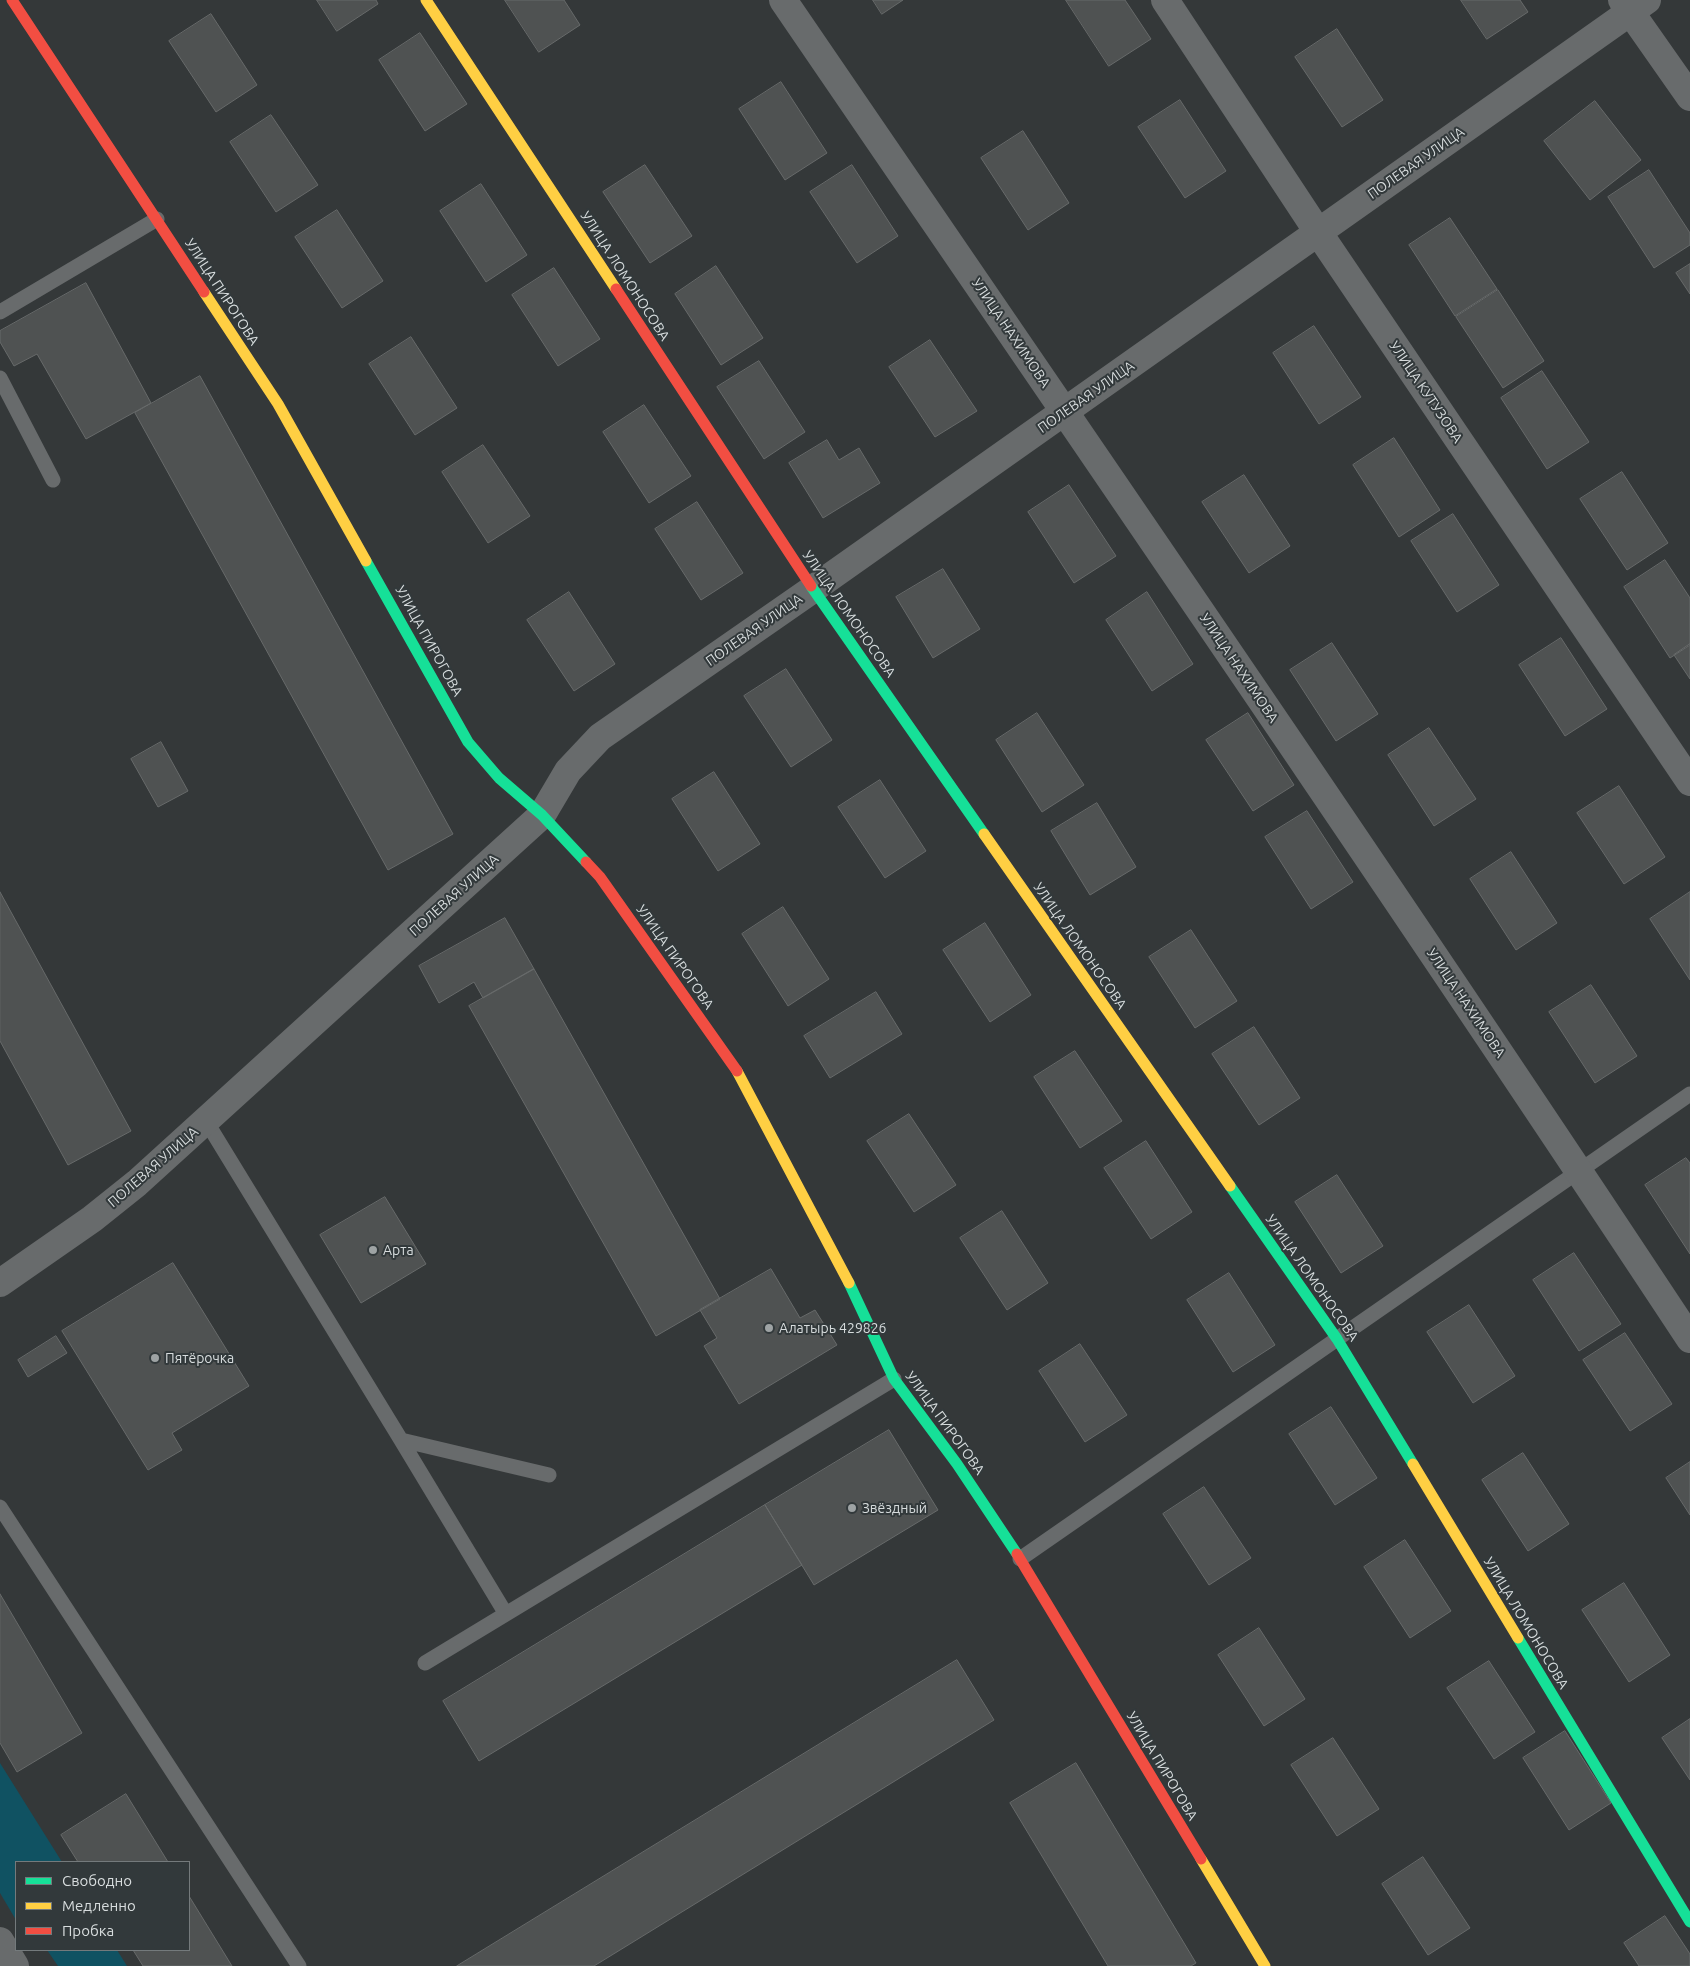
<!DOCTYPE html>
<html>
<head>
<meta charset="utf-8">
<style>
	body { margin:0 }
	#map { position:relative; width:1690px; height:1966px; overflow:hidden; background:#343839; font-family:Ubuntu,sans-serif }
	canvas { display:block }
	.legend { position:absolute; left:15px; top:1861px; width:175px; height:90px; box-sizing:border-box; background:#32393b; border:1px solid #747a7c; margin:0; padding:6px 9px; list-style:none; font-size:15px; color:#d7dcdd }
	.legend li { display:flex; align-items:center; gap:10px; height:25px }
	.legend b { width:25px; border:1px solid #747a7c }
</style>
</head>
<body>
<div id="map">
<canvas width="1690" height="1966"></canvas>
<ul class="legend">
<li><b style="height:6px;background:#16e098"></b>Свободно</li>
<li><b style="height:6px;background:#ffcf43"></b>Медленно</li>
<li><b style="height:6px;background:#f24e42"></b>Пробка</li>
</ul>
</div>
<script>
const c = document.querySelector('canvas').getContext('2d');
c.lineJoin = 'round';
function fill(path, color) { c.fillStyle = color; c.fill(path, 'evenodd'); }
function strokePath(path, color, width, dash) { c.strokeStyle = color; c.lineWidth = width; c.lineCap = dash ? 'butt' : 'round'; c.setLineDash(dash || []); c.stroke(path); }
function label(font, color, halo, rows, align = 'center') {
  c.font = font + ' Ubuntu,sans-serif'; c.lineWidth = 4; c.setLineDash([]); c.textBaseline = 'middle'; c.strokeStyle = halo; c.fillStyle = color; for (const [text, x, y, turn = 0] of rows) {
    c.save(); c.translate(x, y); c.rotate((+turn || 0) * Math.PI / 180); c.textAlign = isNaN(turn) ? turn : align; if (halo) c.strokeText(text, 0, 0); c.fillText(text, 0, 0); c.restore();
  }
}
fill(new Path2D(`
	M 0,1763 L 62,1862 L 16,1862 L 16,1920 L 0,1893 Z
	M 47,1950 L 117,1950 L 127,1966 L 58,1966 Z`), '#105262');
const building = new Path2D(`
	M 317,0 L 376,0 L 378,4 L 337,31 Z
	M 505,0 L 564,0 L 580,25 L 539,52 Z
	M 873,0 L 903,0 L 882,14 Z
	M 1066,0 L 1125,0 L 1151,39 L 1109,66 Z
	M 1461,0 L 1520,0 L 1528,12 L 1487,39 Z
	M 211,14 L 257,85 L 216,112 L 169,41 Z
	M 1337,29 L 1383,100 L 1342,127 L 1295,57 Z
	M 420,33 L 467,104 L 425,131 L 379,60 Z
	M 781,82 L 827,153 L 785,180 L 739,109 Z
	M 1180,100 L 1226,171 L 1185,198 L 1138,127 Z
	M 1595,101 L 1641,160 L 1590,200 L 1544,141 Z
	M 271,115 L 318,185 L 276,212 L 230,142 Z
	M 1023,131 L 1069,203 L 1028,230 L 981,158 Z
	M 645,165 L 692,236 L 650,263 L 603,192 Z
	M 852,165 L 898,236 L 857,263 L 810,192 Z
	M 1649,170 L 1690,233 L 1690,245 L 1654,268 L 1608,197 Z
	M 481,184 L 527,255 L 486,282 L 440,211 Z
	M 337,210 L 383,281 L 342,308 L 295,237 Z
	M 1450,218 L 1497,289 L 1455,316 L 1409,245 Z
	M 1690,264 L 1690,294 L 1676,273 Z
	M 716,266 L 763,338 L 721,365 L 675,294 Z
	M 554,268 L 600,339 L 558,366 L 512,295 Z
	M 86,283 L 151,403 L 86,439 L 37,354 L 14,366 L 0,342 L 0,331 Z
	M 1498,290 L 1544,361 L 1503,388 L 1456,317 Z
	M 1314,326 L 1361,397 L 1319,424 L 1273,353 Z
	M 411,337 L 457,408 L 415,435 L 369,364 Z
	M 930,340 L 977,411 L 935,437 L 889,367 Z
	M 759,361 L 805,432 L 764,459 L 717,387 Z
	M 1542,371 L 1589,442 L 1547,469 L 1501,398 Z
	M 200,376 L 453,834 L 388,870 L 135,413 Z
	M 644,405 L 691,476 L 649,503 L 603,432 Z
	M 1394,438 L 1440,510 L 1399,537 L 1353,465 Z
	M 827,440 L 839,460 L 859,448 L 880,483 L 823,518 L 789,463 Z
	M 483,445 L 530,516 L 488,543 L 442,472 Z
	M 1622,472 L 1668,543 L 1627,570 L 1580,499 Z
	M 1244,475 L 1290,546 L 1249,573 L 1202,502 Z
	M 1069,485 L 1116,556 L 1074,583 L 1028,512 Z
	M 697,502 L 743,573 L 701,600 L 655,529 Z
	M 1453,514 L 1499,585 L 1457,612 L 1411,541 Z
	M 1665,560 L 1690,598 L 1690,645 L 1670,658 L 1624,587 Z
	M 943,569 L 980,629 L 933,658 L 896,597 Z
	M 569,592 L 615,664 L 574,691 L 527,620 Z
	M 1147,592 L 1193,664 L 1152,691 L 1106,620 Z
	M 1561,638 L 1607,709 L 1565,736 L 1519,665 Z
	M 1332,643 L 1378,714 L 1336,741 L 1290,670 Z
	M 1690,644 L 1690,679 L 1674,655 Z
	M 786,669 L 832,740 L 791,767 L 744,696 Z
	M 1037,713 L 1084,785 L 1042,812 L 996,740 Z
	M 1248,713 L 1294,785 L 1253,811 L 1206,740 Z
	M 1429,728 L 1476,799 L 1434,826 L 1388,755 Z
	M 161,742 L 188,791 L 158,807 L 131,759 Z
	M 714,772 L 760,844 L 718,871 L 672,799 Z
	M 880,780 L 926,851 L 885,878 L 838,807 Z
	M 1619,786 L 1665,857 L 1624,884 L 1577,813 Z
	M 1097,803 L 1136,867 L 1090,895 L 1051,831 Z
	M 1307,811 L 1353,882 L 1311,909 L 1265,837 Z
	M 1511,852 L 1557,923 L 1516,950 L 1470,879 Z
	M 0,892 L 131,1131 L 68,1165 L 0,1041 Z
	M 1690,892 L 1690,980 L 1650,919 Z
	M 783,907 L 829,979 L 788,1006 L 742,934 Z
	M 505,918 L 534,969 L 483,998 L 474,982 L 439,1003 L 419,966 Z
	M 985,923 L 1031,995 L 990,1022 L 943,950 Z
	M 1191,930 L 1237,1001 L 1195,1028 L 1149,957 Z
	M 534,969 L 720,1299 L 656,1336 L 469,1006 Z
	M 1591,985 L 1637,1056 L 1595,1083 L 1549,1012 Z
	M 876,992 L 902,1034 L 830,1078 L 804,1036 Z
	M 1254,1027 L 1300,1098 L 1259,1125 L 1212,1054 Z
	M 1075,1051 L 1122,1121 L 1080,1148 L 1034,1077 Z
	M 909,1114 L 956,1185 L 914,1212 L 867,1141 Z
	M 1146,1141 L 1192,1212 L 1151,1239 L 1104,1168 Z
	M 1686,1158 L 1690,1163 L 1690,1254 L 1645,1185 Z
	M 1337,1175 L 1383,1246 L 1341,1273 L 1295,1202 Z
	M 385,1197 L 426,1264 L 361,1303 L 320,1235 Z
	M 1002,1211 L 1048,1283 L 1007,1310 L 960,1238 Z
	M 1574,1253 L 1621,1324 L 1579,1351 L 1533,1280 Z
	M 173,1263 L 249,1386 L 172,1433 L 182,1450 L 148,1470 L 62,1331 Z
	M 771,1269 L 800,1318 L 815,1310 L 837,1345 L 739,1404 L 704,1346 L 717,1338 L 700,1310 Z
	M 1229,1273 L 1275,1345 L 1233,1372 L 1187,1300 Z
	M 1469,1305 L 1515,1376 L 1473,1403 L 1427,1332 Z
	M 1625,1333 L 1672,1404 L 1630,1431 L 1583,1360 Z
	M 56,1336 L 67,1353 L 28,1377 L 18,1360 Z
	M 1080,1344 L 1127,1415 L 1085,1442 L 1039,1371 Z
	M 1331,1407 L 1377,1478 L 1335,1505 L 1289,1434 Z
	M 889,1430 L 938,1510 L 814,1585 L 765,1505 Z
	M 1523,1453 L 1569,1524 L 1528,1551 L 1482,1480 Z
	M 1690,1462 L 1690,1515 L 1666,1478 Z
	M 1204,1487 L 1251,1558 L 1209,1585 L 1163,1514 Z
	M 765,1505 L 802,1565 L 479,1761 L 443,1701 Z
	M 1405,1540 L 1451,1611 L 1410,1638 L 1364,1567 Z
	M 1624,1583 L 1670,1655 L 1629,1682 L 1582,1610 Z
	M 0,1594 L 82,1733 L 17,1772 L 0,1743 Z
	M 1259,1628 L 1305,1699 L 1264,1726 L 1218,1655 Z
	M 957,1660 L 994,1720 L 594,1966 L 457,1966 Z
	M 1489,1661 L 1535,1732 L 1494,1759 L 1447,1688 Z
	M 1690,1719 L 1690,1780 L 1662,1738 Z
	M 1565,1731 L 1611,1803 L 1569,1830 L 1523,1758 Z
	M 1333,1738 L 1379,1809 L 1337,1836 L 1291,1765 Z
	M 1076,1763 L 1196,1963 L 1191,1966 L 1108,1966 L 1010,1803 Z
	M 126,1794 L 168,1862 L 78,1862 L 61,1835 Z
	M 1423,1857 L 1470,1928 L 1428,1955 L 1382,1884 Z
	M 189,1896 L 232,1966 L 143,1966 L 133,1950 L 189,1950 Z
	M 1665,1916 L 1690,1954 L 1690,1966 L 1639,1966 L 1624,1943 Z`);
fill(building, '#4f5252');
strokePath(building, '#676a6a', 1);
strokePath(new Path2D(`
	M 0,312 L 157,219
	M 0,378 L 53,480
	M 206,1121 L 401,1440 L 549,1475
	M 401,1440 L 506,1614
	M 0,1507 L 299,1966
	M 1020,1559 L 1690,1094
	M 425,1663 L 894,1379`), '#686b6c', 15);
strokePath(new Path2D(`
	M 783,0 C 1087,445 1393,889 1690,1339
	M 1165,0 L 1318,232 L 1690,782
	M 1622,0 L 1690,97
	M 0,1283 L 92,1219 L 137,1183 L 542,815 L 568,771 L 600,737 L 813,589 L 1647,0
	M 0,1941 L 15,1966`), '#686b6c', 28);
strokePath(new Path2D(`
	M 366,561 L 468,742 L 499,778 L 542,815 L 586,862
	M 811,586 L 984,834
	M 1230,1186 L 1337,1339 L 1413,1464
	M 849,1283 L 894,1379 L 957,1464 L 1017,1554
	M 1518,1638 L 1690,1922`), '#16e098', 11);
strokePath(new Path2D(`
	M 426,0 L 616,289
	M 204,292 L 278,404 L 366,561
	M 984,834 L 1230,1186
	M 737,1071 L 849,1283
	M 1413,1464 L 1518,1638
	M 1201,1859 L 1265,1966`), '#ffcf43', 11);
strokePath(new Path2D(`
	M 12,0 L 204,292
	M 616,289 L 811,586
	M 586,862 L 600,877 L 737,1071
	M 1017,1554 L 1201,1859`), '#f24e42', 11);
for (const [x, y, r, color] of [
	[373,1250,5,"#9ea3a4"],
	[769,1328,5,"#9ea3a4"],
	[155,1358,5,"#9ea3a4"],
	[852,1508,5,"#9ea3a4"]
]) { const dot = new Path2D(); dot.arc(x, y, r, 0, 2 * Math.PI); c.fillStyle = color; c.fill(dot); strokePath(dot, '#32393b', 2); }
label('14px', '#d7dcdd', '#32393b', [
	["ПОЛЕВАЯ УЛИЦА",1416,163,-35],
	["УЛИЦА ЛОМОНОСОВА",625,276,57],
	["УЛИЦА ПИРОГОВА",222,292,57],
	["УЛИЦА НАХИМОВА",1011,333,56],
	["УЛИЦА КУТУЗОВА",1426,392,56],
	["ПОЛЕВАЯ УЛИЦА",1086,397,-35],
	["УЛИЦА ЛОМОНОСОВА",849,614,55],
	["ПОЛЕВАЯ УЛИЦА",754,630,-35],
	["УЛИЦА ПИРОГОВА",429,641,61],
	["УЛИЦА НАХИМОВА",1239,668,56],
	["ПОЛЕВАЯ УЛИЦА",454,895,-42],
	["УЛИЦА ЛОМОНОСОВА",1080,946,55],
	["УЛИЦА ПИРОГОВА",675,957,55],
	["УЛИЦА НАХИМОВА",1466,1003,56],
	["ПОЛЕВАЯ УЛИЦА",153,1167,-41],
	["УЛИЦА ЛОМОНОСОВА",1312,1278,55],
	["УЛИЦА ПИРОГОВА",945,1423,54],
	["УЛИЦА ЛОМОНОСОВА",1526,1623,59],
	["УЛИЦА ПИРОГОВА",1162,1766,59]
]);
label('14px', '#d7dcdd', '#32393b', [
	["Арта",383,1250],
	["Алатырь 429826",779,1328],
	["Пятёрочка",165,1358],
	["Звёздный",862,1508]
], 'left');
</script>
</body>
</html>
